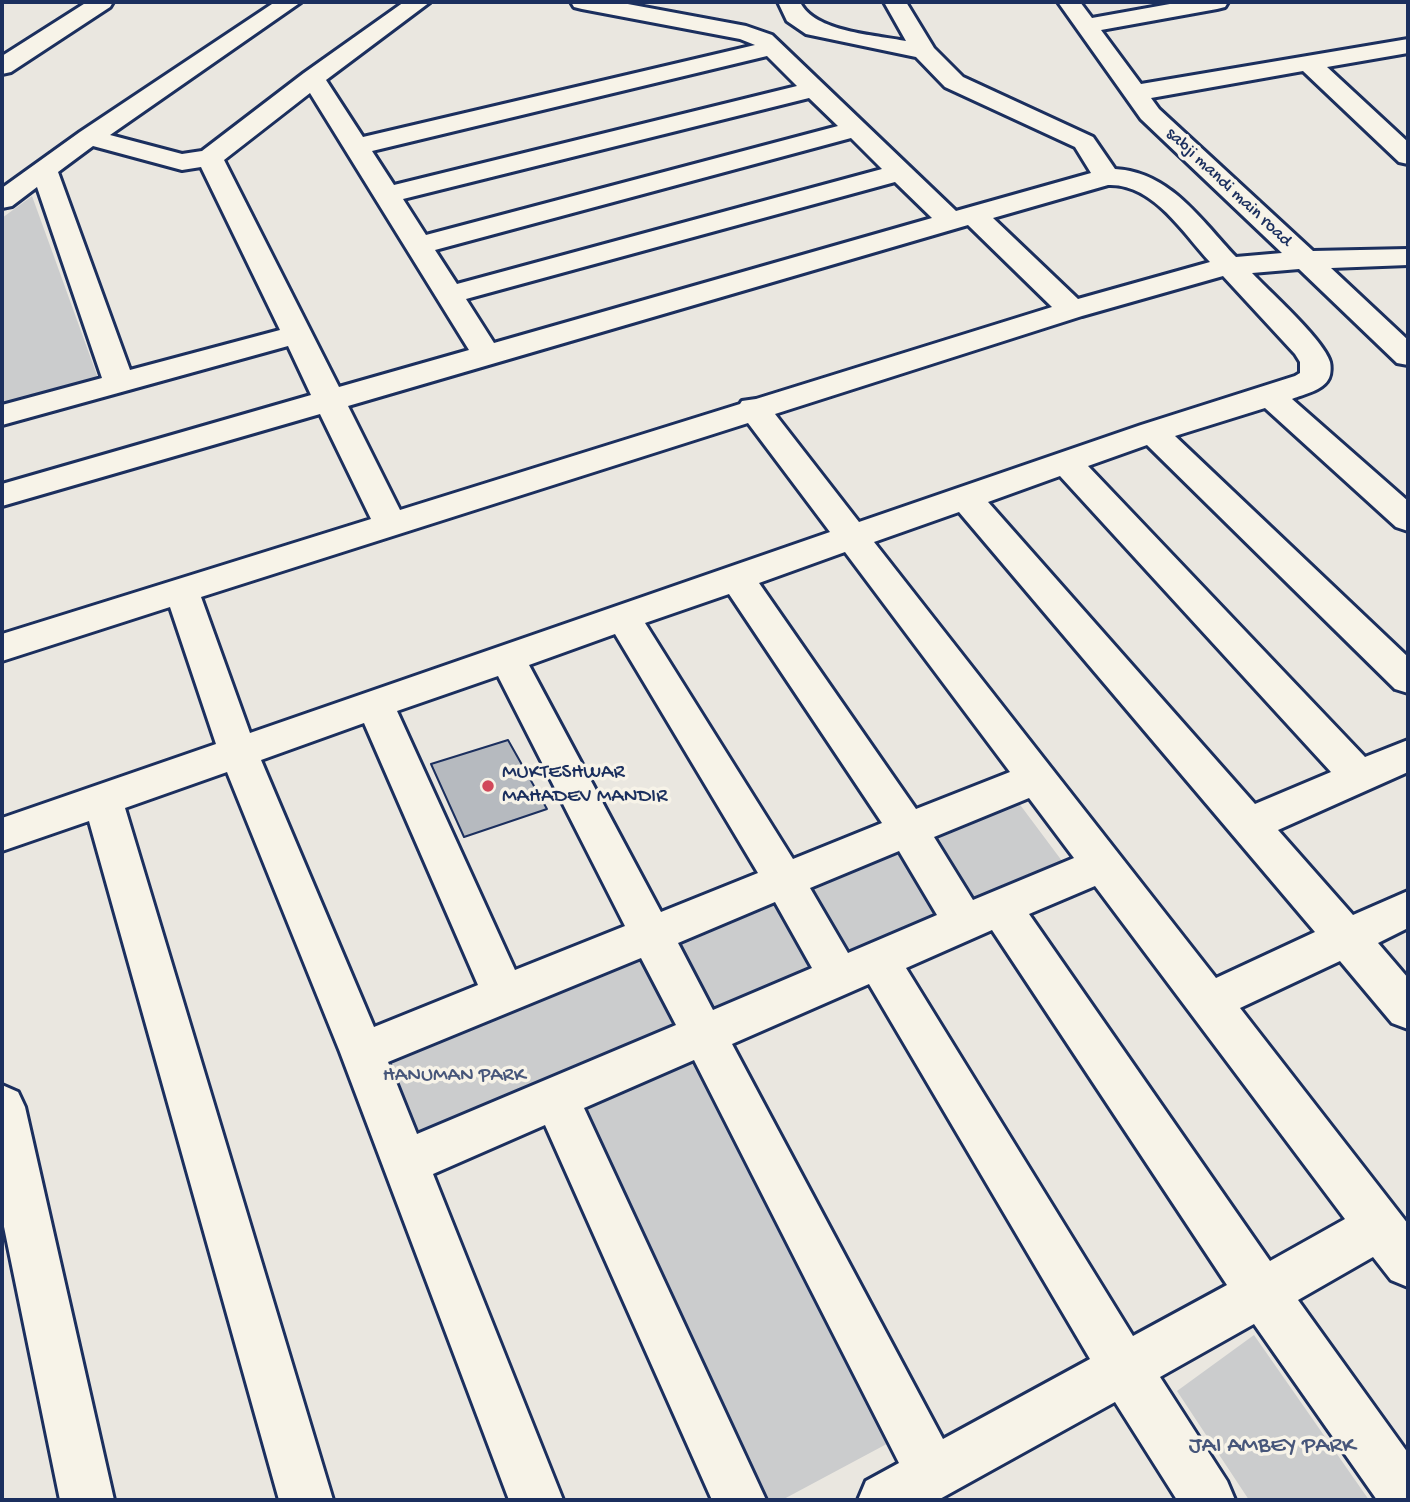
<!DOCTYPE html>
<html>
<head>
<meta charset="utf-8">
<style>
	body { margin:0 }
	#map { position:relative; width:1410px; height:1502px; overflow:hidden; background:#eae7e0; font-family:"Gochi Hand",sans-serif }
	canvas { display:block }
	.frame { position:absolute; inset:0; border:4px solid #1b2f5e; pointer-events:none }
</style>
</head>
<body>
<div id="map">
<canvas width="1410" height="1502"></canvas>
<div class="frame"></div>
</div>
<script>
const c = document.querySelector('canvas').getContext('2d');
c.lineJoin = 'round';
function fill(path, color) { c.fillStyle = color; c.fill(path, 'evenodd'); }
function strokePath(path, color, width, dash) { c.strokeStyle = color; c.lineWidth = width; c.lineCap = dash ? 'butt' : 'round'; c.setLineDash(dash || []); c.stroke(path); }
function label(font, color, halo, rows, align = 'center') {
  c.font = font + ' "Gochi Hand",sans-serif'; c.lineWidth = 7; c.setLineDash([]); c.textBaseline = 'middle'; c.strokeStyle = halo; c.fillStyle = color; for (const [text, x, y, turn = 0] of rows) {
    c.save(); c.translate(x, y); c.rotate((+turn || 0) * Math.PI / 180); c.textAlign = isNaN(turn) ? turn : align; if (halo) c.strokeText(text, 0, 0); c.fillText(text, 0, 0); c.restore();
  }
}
fill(new Path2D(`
	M 32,196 L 98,378 L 2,405 L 2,218 Z
	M 1015,798 L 1065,865 L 412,1144 L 381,1058 Z
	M 699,1057 L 896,1439 L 782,1500 L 755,1500 L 579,1110 Z
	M 1254,1335 L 1369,1500 L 1249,1500 L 1177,1391 Z`), '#cbcccd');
const building = new Path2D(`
	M 508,740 L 547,809 L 464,837 L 431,764 Z`);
fill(building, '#b6babf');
strokePath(building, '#1b2f5e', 2);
const minor = new Path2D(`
	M 87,2 L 113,2 L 110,7 L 11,72 L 2,74 L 2,56 Z
	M 275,2 L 301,2 L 110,135 L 182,154 L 202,151 L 304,73 L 404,2 L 430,2 L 326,80 L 363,137 L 755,45 L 740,39 L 582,9 L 574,7 L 571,2 L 617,2 L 746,26 L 772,35 L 956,211 L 1091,173 L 1075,147 L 945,87 L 916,57 L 806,34 L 787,21 L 778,2 L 800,2 C 814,32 875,35 906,41 L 884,2 L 906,2 L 934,48 L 963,77 L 1093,137 L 1115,169 C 1170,172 1201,220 1236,257 L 1282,253 L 1141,119 L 1058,2 L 1080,2 L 1092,18 L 1181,2 L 1228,2 L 1225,7 L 1217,9 L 1101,30 L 1141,84 L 1408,39 L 1408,53 L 1327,67 L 1408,142 L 1408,164 L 1399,162 L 1303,71 L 1151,98 L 1159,109 L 1313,251 L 1408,249 L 1408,265 L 1331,268 L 1408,340 L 1408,365 L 1397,363 L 1299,269 L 1252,273 C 1269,291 1324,340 1330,362 C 1331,366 1331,374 1329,378 C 1323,391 1304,394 1292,399 L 1408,501 L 1408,531 L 1396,527 L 1265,408 L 1175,436 L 1408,657 L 1408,693 L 1395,689 L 1147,445 L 1088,466 L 1365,757 L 1408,740 L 1408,772 L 1278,830 L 1353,915 L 1408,891 L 1408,928 L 1378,943 L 1408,978 L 1408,1029 L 1392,1023 L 1340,961 L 1240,1008 L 1408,1224 L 1408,1287 L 1391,1280 L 1373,1257 L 1298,1300 L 1408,1453 L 1408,1500 L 1377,1500 L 1254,1324 L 1160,1377 L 1227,1481 L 1235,1500 L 1177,1500 L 1115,1402 L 938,1500 L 858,1500 L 866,1481 L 899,1463 L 694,1060 L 584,1108 L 766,1500 L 712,1500 L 545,1125 L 433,1174 L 563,1500 L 509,1500 L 340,1052 L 227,772 L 125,808 L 333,1500 L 279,1500 L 89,821 L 2,851 L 2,818 L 216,744 L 170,607 L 2,661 L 2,634 L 371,519 L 320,414 L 2,506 L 2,484 L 311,395 L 288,346 L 2,425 L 2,405 L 102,378 L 37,187 L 12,206 L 2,208 L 2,188 L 80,132 ZM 767,56 L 797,86 L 394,185 L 372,151 ZM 310,93 L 469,350 L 339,387 L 224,160 ZM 809,98 L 838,126 L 426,235 L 403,199 ZM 851,138 L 882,169 L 457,284 L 435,250 ZM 93,146 L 182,170 L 201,167 L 280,330 L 130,370 L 58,172 ZM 895,182 L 932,218 L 494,343 L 466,299 ZM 1108,185 C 1153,183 1183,233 1210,262 L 1078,299 L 993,218 ZM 968,225 L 1052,307 L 756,399 L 742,401 L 740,404 L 400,510 L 348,406 ZM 1223,276 L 1295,354 L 1300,362 L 1300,373 L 1295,376 L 1141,425 L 859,522 L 775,414 L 1082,316 ZM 748,423 L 830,532 L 250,733 L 201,597 ZM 1060,476 L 1331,772 L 1255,804 L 988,502 ZM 959,512 L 1315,932 L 1216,978 L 874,542 ZM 845,552 L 1010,772 L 916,809 L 759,583 ZM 729,594 L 882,823 L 793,859 L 645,623 ZM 615,634 L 758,873 L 661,912 L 529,665 ZM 498,676 L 625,926 L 515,970 L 397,711 ZM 364,723 L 478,985 L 374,1027 L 261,760 ZM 1029,798 L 1074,858 L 973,900 L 934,837 ZM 899,851 L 937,915 L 848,953 L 810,888 ZM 1095,886 L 1345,1219 L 1270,1261 L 1029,914 ZM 775,902 L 812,968 L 713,1010 L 678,943 ZM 992,930 L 1227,1285 L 1133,1336 L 906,968 ZM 641,958 L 676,1025 L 417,1134 L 388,1062 ZM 869,984 L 1090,1359 L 943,1439 L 732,1044 Z
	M 2,1085 L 18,1092 L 25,1107 L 114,1500 L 60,1500 L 2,1217 Z`);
strokePath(minor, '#1b2f5e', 6);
fill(minor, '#f7f3e8');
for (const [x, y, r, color] of [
	[488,786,7,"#d1495b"]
]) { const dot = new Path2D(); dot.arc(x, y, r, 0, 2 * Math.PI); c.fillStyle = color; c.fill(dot); strokePath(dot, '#f7f3e8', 2.5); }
label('18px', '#1b2f5e', '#f7f3e8', [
	["sabji mandi main road",1228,188,43]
]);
label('21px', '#1b2f5e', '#f7f3e8', [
	["MUKTESHWAR",502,774],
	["MAHADEV MANDIR",502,798]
], 'left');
label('21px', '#47567a', '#f7f3e8', [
	["HANUMAN PARK",454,1077]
]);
label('24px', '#47567a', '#f7f3e8', [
	["JAI AMBEY PARK",1272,1447]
]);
</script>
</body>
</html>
